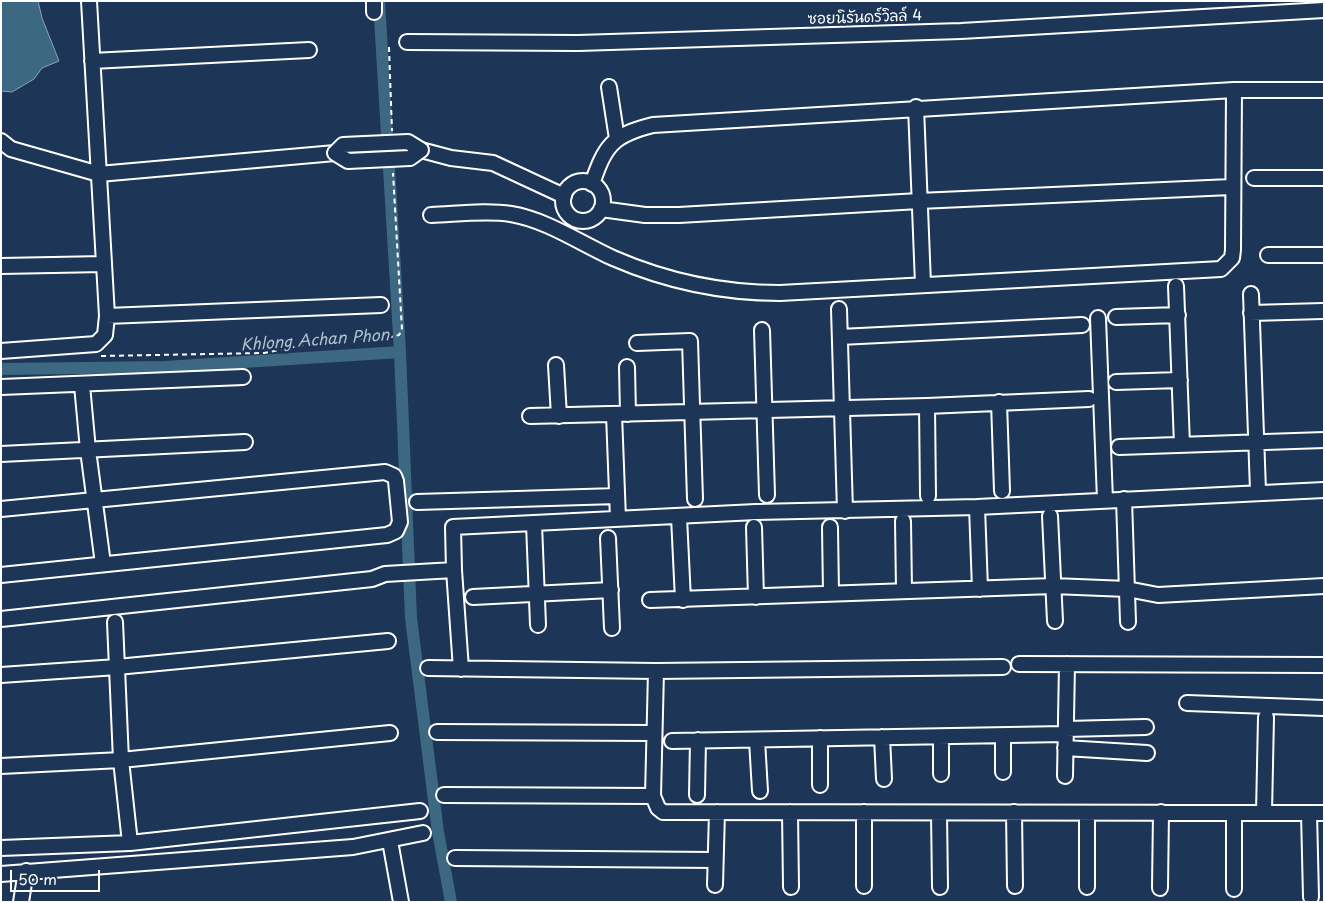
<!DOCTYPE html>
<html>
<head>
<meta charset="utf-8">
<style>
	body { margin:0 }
	#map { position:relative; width:1325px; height:903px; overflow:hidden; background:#1d3557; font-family:"Playpen Sans",sans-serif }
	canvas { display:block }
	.frame { position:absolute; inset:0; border:2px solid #fff; pointer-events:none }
	.scale { position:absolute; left:10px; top:870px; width:90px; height:22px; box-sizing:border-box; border:2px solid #fff; border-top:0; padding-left:6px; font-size:15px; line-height:18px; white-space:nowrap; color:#fff; -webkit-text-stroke:4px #1d3557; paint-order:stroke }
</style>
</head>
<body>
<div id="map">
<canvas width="1325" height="903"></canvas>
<div class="frame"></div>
<div class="scale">50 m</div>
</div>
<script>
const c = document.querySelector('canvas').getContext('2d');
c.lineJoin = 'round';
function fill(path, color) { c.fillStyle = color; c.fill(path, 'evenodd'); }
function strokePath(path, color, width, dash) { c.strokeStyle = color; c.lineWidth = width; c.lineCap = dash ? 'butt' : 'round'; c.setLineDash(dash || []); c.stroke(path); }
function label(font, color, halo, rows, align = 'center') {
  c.font = font + ' "Playpen Sans","Playpen Sans Thai",sans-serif'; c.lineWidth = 5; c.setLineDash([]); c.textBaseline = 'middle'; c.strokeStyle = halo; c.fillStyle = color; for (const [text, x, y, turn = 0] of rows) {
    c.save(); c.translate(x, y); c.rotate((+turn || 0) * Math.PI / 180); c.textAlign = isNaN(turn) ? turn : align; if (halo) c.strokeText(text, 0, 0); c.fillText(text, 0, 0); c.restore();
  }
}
const water = new Path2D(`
	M 1,1 L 38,1 L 42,18 L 59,61 L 42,68 L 34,79 L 12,92 L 1,91 Z`);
fill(water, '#3d6882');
strokePath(water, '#8ba4b4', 1);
strokePath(new Path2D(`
	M 400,352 L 411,618 L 438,832 L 451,902
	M 1,369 L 165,367 L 400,352 L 379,1`), '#3d6882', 12);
const minor = new Path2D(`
	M 374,1 L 374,12
	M 407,42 L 578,43 L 961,31 L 1324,10
	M 92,61 L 309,50
	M 609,87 L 617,139
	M 916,107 L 923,284
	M 1,141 L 11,149 L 99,174 L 335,153
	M 421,150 L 451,158 L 493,163 L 564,196
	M 1254,178 L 1324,178
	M563 201a20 20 0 1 1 40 0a20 20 0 1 1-40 0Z
	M 592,184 C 605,146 612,135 653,125 L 1234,90 L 1324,90
	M 601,209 L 645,215 L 679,215 L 919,201 L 1231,187
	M 431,215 C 457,214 486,210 511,214 C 547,220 580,243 613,258 C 666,281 722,293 780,293 L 1221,269 L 1232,258 L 1233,250 L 1234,90
	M 1268,255 L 1324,255
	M 1,266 L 104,264
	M 1176,286 L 1182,445
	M 1251,294 L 1258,491
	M 839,309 L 845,511
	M 1251,313 L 1323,311
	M 107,316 L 381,305
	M 1116,317 L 1178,315
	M 1098,318 L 1105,500
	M 762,330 L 767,495
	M 840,337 L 1082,325
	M 637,343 L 690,341 L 695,499
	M 1,351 L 96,344 L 105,335 L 107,316 L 89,1
	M 556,365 L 559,416
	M 627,367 L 628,414
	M 1116,382 L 1180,380
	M 82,385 L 88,450 L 103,564
	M 1,387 L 243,377
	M 999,402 L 1002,491
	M 927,406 L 928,496
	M 614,414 L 618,519
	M 530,416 L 927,406 L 1089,399
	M 1119,447 L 1324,440
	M 1,454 L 245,442
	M 1124,499 L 1128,622
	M 417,502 L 617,496
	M 977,507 L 980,589
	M 1,509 L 385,472 L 394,476 L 396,481 L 400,522 L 396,531 L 387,535 L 1,575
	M 1050,516 L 1055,621
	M 679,517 L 683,600
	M 903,521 L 904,590
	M 534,524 L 538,625
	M 754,527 L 756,597
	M 830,527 L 831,593
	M 608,538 L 612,628
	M 454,570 L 461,669
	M 473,597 L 611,590
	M 650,600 L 1053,586 L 1127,589 L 1158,595 L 1324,586
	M 1,619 L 372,579 L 385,574 L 454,570 L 453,527 L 756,512 L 977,507 L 1324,490
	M 115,622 L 121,760 L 130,843
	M 1019,664 L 1324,665
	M 428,668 L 656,671 L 1003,667
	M 656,671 L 653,796 L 658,808 L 663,812 L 1324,813
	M 1,675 L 117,667 L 388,641
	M 1187,703 L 1324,708
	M 1066,729 L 1146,727
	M 437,732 L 653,733
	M 882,737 L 884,779
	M 820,738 L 820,785
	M 757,740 L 760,791
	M 672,741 L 1065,734
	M 1065,748 L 1147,753
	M 1,766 L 121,760 L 390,733
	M 1003,772 L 1003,736
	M 941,774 L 941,737
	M 1065,776 L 1067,664
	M 444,795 L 653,796
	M 697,795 L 698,740
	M 790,812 L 791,887
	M 1014,812 L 1015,886
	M 939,813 L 940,887
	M 1264,813 L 1266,717
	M 1309,813 L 1311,897
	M 390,841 L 401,902
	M 1,848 L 130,843 L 420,811
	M 455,858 L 715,860
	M 1,874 L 353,847 L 423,833
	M 715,885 L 717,812
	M 864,886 L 864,812
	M 1087,887 L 1087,813
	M 1160,888 L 1161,812
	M 1234,889 L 1234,813
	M 21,902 L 26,871`);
strokePath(minor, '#fff', 18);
strokePath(new Path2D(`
	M 389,47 L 392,131
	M 101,356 L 264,353 L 313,343 L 391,337 L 399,335 L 402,330 L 393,173`), '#fff', 2, [5, 4]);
strokePath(minor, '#1d3557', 14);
const minorBridge = new Path2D(`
	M 408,142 L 421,150 L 410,158 L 348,161 L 335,153 L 343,145 Z`);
strokePath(minorBridge, '#fff', 18, []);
strokePath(minorBridge, '#1d3557', 14);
label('15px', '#fff', '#1d3557', [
	["ซอยนิรันดร์วิลล์ 4",865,18,-2]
]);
label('italic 16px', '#b1c3cd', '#1d3557', [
	["Khlong Achan Phon",315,341,-4]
]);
</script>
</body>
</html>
